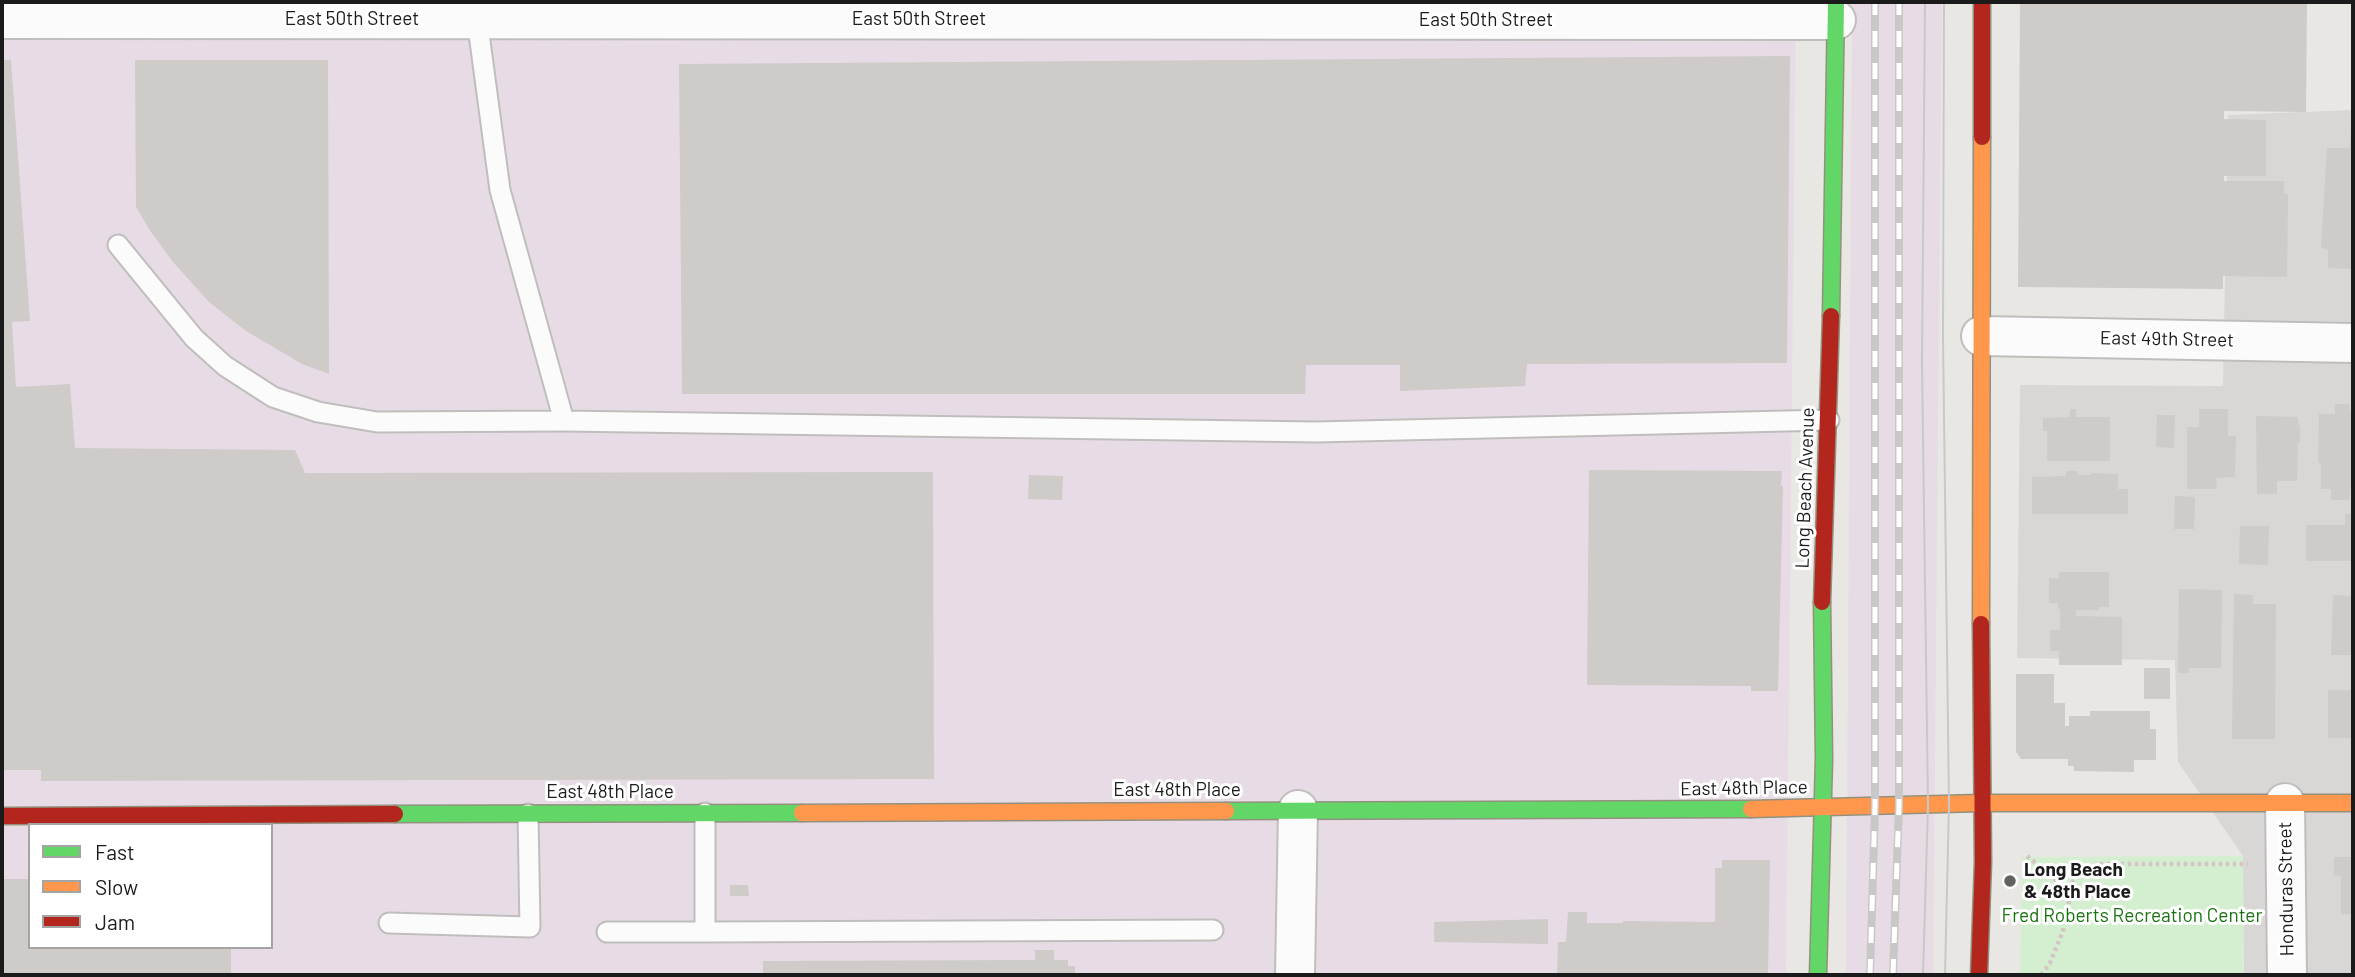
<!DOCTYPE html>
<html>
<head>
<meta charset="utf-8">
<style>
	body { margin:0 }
	#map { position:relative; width:2355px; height:977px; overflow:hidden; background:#e9e7e4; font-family:Barlow,sans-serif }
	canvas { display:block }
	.frame { position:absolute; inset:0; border:4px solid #1b1b1b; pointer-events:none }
	.legend { position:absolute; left:28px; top:823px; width:245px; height:126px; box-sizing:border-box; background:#fff; border:2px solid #a4a4a4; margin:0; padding:9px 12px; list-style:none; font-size:21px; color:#1b1b1b }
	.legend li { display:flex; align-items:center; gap:14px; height:35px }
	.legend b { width:35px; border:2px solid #a4a4a4 }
</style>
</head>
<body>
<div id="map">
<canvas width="2355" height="977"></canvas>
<div class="frame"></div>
<ul class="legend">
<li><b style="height:9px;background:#63d668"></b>Fast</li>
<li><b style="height:9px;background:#ff974d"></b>Slow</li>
<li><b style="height:9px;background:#b3261e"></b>Jam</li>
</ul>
</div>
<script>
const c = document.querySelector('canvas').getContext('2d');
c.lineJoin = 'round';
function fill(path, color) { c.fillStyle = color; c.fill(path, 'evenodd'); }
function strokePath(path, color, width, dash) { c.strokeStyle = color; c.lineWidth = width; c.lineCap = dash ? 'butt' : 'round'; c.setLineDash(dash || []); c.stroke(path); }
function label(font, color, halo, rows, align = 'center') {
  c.font = font + ' Barlow,sans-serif'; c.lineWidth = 6; c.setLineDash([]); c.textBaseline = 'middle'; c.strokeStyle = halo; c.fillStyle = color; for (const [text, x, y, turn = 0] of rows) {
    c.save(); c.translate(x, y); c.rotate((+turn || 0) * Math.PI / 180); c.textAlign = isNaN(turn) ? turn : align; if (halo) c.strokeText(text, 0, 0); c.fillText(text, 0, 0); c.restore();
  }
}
fill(new Path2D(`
	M 2353,110 L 2353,975 L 2244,975 L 2243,856 L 2178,762 L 2175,660 L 2017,658 L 2020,385 L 2223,386 L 2228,115 Z`), '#d8d7d5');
fill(new Path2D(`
	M 2,2 L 1796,2 L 1786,975 L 2,975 ZM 30,825 L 271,825 L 271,947 L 30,947 Z
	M 1852,2 L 1942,2 L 1933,975 L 1846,975 Z`), '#e7dce5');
fill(new Path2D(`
	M 2243,856 L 2243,975 L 2020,975 L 2022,857 Z`), '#d4efcf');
fill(new Path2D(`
	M 2020,2 L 2307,2 L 2306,112 L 2224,111 L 2224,119 L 2266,120 L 2266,176 L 2224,176 L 2224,181 L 2284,181 L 2284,194 L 2288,194 L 2287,277 L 2223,276 L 2223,289 L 2018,287 Z
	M 1790,56 L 1787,363 L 1527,364 L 1525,386 L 1400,391 L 1400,365 L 1306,365 L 1305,394 L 682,394 L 679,64 Z
	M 2,60 L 11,60 L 30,321 L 12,322 L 16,387 L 70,384 L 75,448 L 295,450 L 305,473 L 933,472 L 934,779 L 41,781 L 41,770 L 2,770 Z
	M 135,60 L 328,60 L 329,374 L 302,364 L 246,331 L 209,302 L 173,262 L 149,229 L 136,207 Z
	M 2351,115 L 2353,115 L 2353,269 L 2328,268 L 2328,249 L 2321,248 L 2327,148 L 2350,148 Z
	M 2335,404 L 2350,404 L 2350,414 L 2353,414 L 2353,489 L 2350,489 L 2350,500 L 2331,500 L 2331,489 L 2321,489 L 2321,463 L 2318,463 L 2319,414 L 2335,414 Z
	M 2070,409 L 2076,409 L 2076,417 L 2110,417 L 2110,461 L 2047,461 L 2047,431 L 2043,431 L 2043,418 L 2070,417 Z
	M 2199,409 L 2228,409 L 2228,436 L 2236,436 L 2235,477 L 2216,478 L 2217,489 L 2187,489 L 2187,427 L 2199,427 Z
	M 2157,415 L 2175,415 L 2174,448 L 2156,447 Z
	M 2256,416 L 2298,417 L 2298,425 L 2300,425 L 2300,442 L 2298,442 L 2297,481 L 2277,481 L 2277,494 L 2257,494 Z
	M 1589,470 L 1782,471 L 1781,486 L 1783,486 L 1778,691 L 1751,691 L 1751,686 L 1587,685 Z
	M 2066,471 L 2078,471 L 2078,475 L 2091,475 L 2091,473 L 2118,474 L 2118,489 L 2128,489 L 2128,514 L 2032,514 L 2032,477 L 2066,476 Z
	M 1029,475 L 1063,476 L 1062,500 L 1028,499 Z
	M 2175,496 L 2195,497 L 2194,529 L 2174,529 Z
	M 2345,514 L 2353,514 L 2353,561 L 2306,561 L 2306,525 L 2345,525 Z
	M 2240,526 L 2269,526 L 2268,565 L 2239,564 Z
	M 2059,572 L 2109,572 L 2109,607 L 2099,607 L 2099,610 L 2076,610 L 2076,616 L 2122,617 L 2122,665 L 2059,665 L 2059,651 L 2050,651 L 2050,630 L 2060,630 L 2060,609 L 2058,609 L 2058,603 L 2049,603 L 2049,578 L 2059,578 Z
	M 2179,589 L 2222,590 L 2221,668 L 2189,668 L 2189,673 L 2178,673 Z
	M 2234,594 L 2253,595 L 2253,604 L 2276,604 L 2275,739 L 2232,739 Z
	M 2333,595 L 2353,596 L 2353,655 L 2331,655 Z
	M 2144,668 L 2170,668 L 2170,699 L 2144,699 Z
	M 2016,674 L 2054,674 L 2054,703 L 2065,703 L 2065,726 L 2069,726 L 2069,716 L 2090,716 L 2090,711 L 2150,711 L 2150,729 L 2156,729 L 2156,760 L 2134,760 L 2134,772 L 2074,771 L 2074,766 L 2068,766 L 2068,759 L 2021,759 L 2016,752 Z
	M 2328,690 L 2353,690 L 2353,738 L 2328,738 Z
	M 2334,857 L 2353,857 L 2353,914 L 2341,914 L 2341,876 L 2334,875 Z
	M 1722,860 L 1770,860 L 1768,975 L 1557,975 L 1558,942 L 1566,942 L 1568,912 L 1587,912 L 1587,923 L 1623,923 L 1623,921 L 1715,922 L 1715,868 L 1722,868 Z
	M 2,879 L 30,879 L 30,947 L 231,947 L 231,975 L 2,975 Z
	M 730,885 L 748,885 L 749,896 L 730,896 Z
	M 1548,919 L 1548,944 L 1434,942 L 1434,922 Z
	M 1035,950 L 1054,950 L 1054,960 L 1068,960 L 1068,966 L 1075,966 L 1075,975 L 763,975 L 763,961 L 1035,960 Z`), '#cecbc9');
const lane = new Path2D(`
	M 477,19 L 500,190 L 564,421
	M 118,245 L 194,338 L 225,366 L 273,397 L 318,412 L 377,422 L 564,421 L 1316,432 L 1829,420
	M 705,813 L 705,932 L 1213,930
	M 389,923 L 530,927 L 528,814
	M 607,932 L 705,932`);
const street = new Path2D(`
	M 2,19 L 1836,20
	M 1981,336 L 2353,343
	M 2285,803 L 2287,975
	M 1295,975 L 1298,810`);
const fast = new Path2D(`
	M 1831,316 L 1836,2
	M 1226,811 L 1751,809
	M 395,814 L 802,813
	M 1818,975 L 1824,759 L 1822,602`);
const slow = new Path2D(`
	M 1981,624 L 1982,137
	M 1751,809 L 1981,803 L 2353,803
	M 802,813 L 1226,811`);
const jam = new Path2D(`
	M 1982,137 L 1982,2
	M 1822,602 L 1831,316
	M 2,816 L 395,814
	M 1979,975 L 1983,862 L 1981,624`);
strokePath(lane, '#bfbebc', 23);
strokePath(street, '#bfbebc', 42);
strokePath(fast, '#93917d', 19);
strokePath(slow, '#93917d', 19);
strokePath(jam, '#93917d', 19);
strokePath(new Path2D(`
	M 2027,856 L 2071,893
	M 2041,975 L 2050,963 L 2063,931 L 2073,882 L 2083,870 L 2098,864 L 2248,864`), '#d4c6c6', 4.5, [3.5, 3.5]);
strokePath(lane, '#fcfbfb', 19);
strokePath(street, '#fcfbfb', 38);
strokePath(fast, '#63d668', 16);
strokePath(slow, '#ff974d', 16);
strokePath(jam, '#b3261e', 16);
strokePath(new Path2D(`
	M 1944,2 L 1943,338 L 1949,804 L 1945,975
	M 1923,975 L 1928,805 L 1922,363 L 1925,2`), '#c9c8c8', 2);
const rail = new Path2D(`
	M 1870,975 L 1875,806 L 1875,2
	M 1893,975 L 1899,805 L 1899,2`);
strokePath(rail, '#c9c8c8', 8);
strokePath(rail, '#fff', 5, [16]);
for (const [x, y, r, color] of [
	[2010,881,7,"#636261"]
]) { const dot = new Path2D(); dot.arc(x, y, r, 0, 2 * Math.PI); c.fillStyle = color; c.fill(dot); strokePath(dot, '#fff', 2.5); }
label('19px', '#1b1b1b', '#fff', [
	["East 50th Street",352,19],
	["East 50th Street",919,19],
	["East 50th Street",1486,20],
	["East 49th Street",2167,339,1],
	["Long Beach Avenue",1805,488,-88],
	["East 48th Place",1744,788,-1],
	["East 48th Place",1177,790],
	["East 48th Place",610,792],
	["Honduras Street",2286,889,-91]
]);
label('bold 19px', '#1b1b1b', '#fff', [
	["Long Beach",2024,870],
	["& 48th Place",2024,892]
], 'left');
label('19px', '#17730f', '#fff', [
	["Fred Roberts Recreation Center",2132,916]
]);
</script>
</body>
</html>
